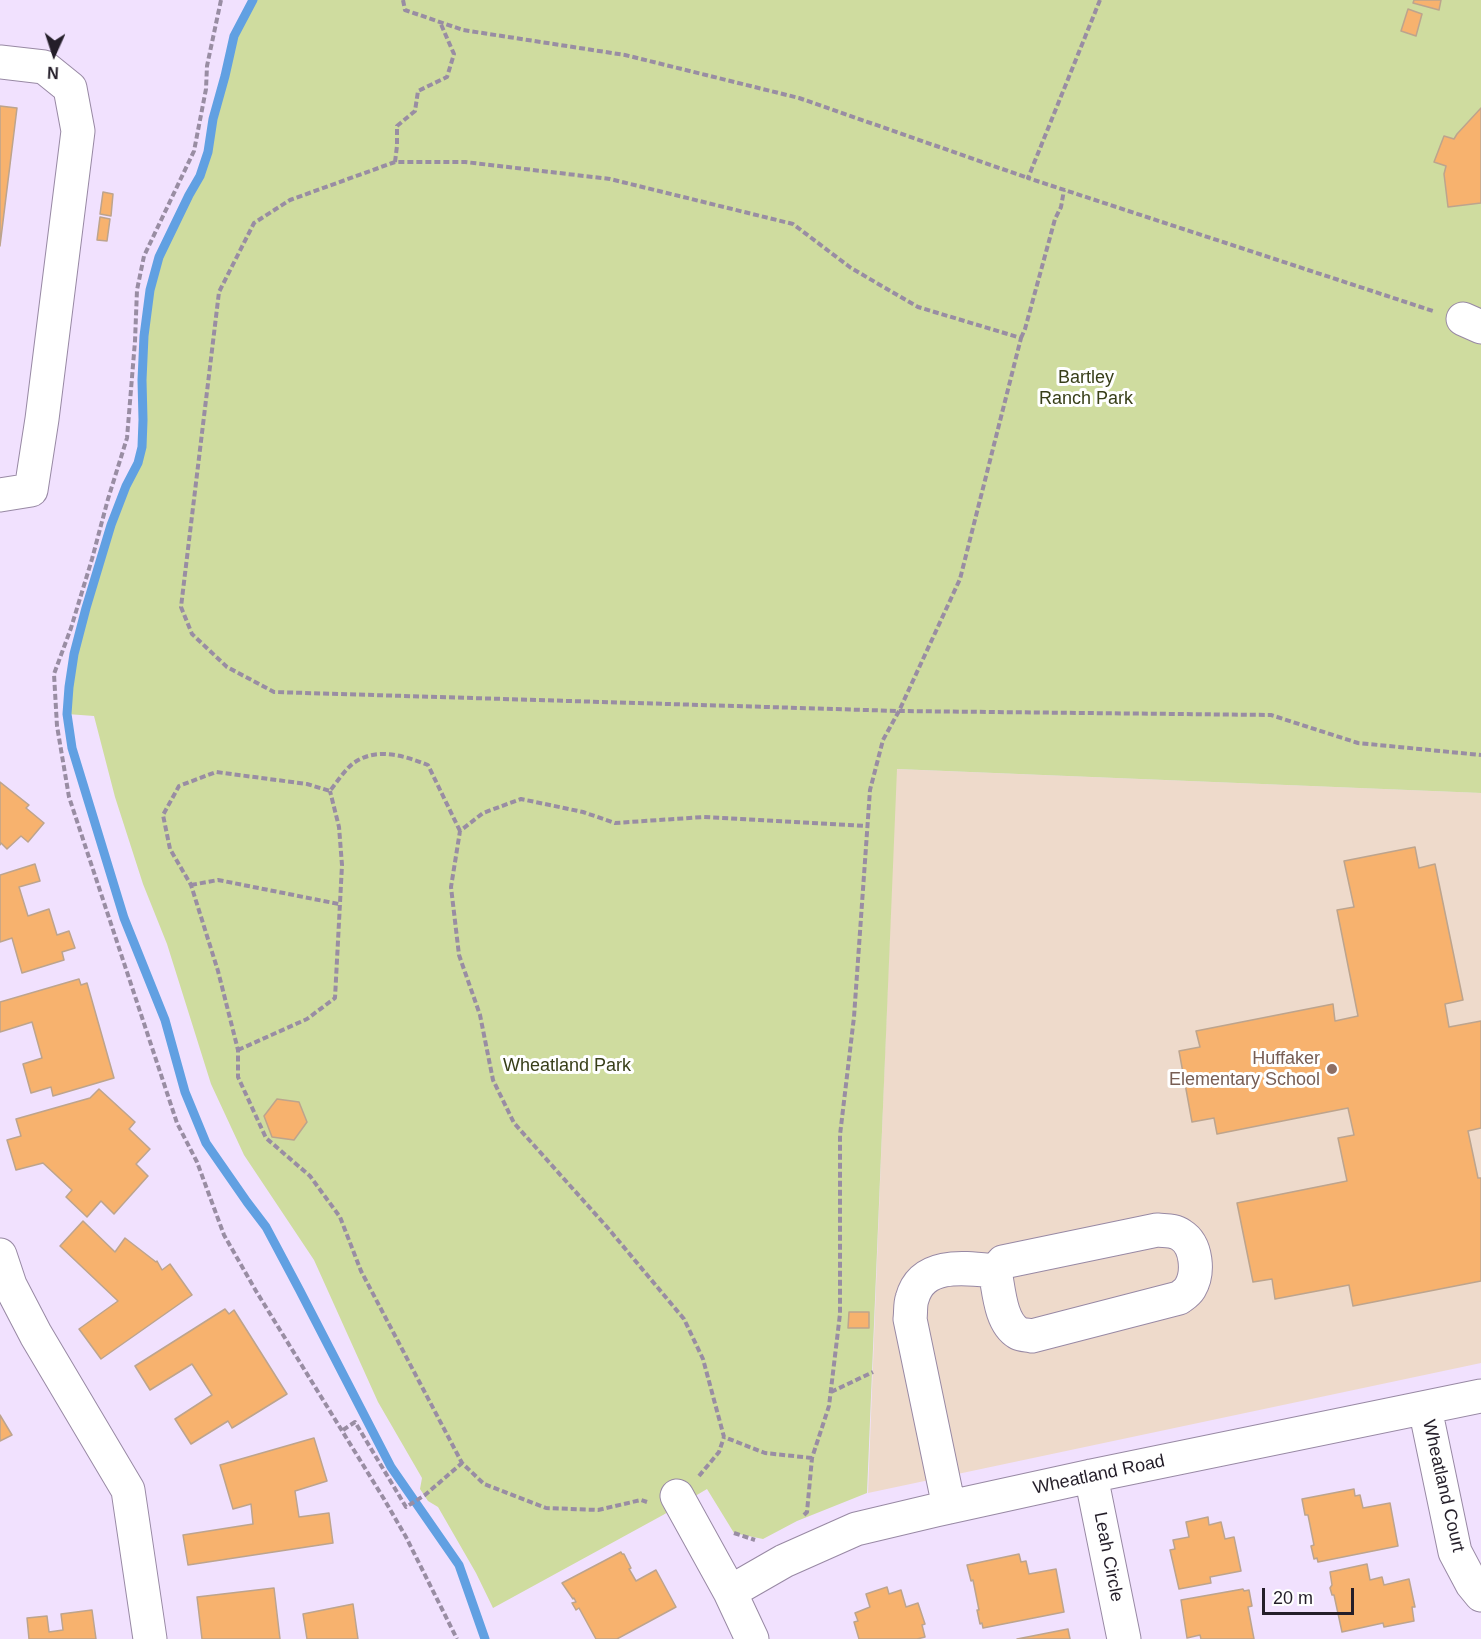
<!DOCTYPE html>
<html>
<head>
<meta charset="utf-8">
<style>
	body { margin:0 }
	#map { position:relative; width:1481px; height:1639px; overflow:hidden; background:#f1e1fe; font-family:Arial,sans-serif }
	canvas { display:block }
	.north { position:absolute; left:24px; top:24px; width:60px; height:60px; -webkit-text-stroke:4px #fff; paint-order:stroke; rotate:183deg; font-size:16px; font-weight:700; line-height:24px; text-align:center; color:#241e29 }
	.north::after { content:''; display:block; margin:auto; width:21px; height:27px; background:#241e29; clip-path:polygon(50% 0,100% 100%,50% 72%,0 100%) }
	.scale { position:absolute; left:1262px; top:1588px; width:92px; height:27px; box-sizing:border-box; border:3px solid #241e29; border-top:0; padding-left:8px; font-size:18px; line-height:21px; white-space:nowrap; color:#241e29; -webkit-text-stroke:4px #fff; paint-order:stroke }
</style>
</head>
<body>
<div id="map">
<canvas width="1481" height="1639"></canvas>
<div class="north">N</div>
<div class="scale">20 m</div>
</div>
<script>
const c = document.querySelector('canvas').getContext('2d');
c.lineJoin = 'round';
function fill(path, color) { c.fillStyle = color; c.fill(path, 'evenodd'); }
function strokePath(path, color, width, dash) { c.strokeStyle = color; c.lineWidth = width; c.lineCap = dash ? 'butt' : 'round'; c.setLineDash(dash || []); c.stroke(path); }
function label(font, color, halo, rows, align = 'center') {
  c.font = font + ' Arial,sans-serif'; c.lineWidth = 6; c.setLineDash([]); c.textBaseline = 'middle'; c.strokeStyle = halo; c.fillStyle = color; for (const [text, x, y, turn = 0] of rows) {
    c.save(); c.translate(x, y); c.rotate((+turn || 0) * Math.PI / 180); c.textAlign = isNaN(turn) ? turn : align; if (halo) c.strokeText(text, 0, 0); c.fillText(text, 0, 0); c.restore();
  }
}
fill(new Path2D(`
	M 896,769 L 1481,793 L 1481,1363 L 868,1493 Z`), '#eedacb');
fill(new Path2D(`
	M 253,0 L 1481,0 L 1481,793 L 897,769 L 867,1493 L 797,1521 L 763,1539 L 734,1533 L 707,1489 L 663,1515 L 493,1608 L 476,1573 L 438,1507 L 428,1501 L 420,1489 L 422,1478 L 378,1402 L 314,1260 L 244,1155 L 211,1084 L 167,944 L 143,884 L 115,797 L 94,716 L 67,714 L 69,687 L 74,654 L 86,608 L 111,525 L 126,486 L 138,463 L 142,447 L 143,420 L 142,380 L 144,336 L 150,290 L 159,257 L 189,195 L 200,175 L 208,152 L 213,119 L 225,76 L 234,36 Z`), '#cfdc9f');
strokePath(new Path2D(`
	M 253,0 L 234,36 L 225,76 L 213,119 L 208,152 L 200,176 L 189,195 L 159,257 L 150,290 L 144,336 L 142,380 L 143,420 L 142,447 L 138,463 L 126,486 L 111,525 L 86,608 L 74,654 L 69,687 L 67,714 L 72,748 L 124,918 L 165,1020 L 185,1092 L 206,1143 L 247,1202 L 266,1227 L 299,1289 L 391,1467 L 459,1565 L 485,1639`), '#61a0e2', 9);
const building = new Path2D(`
	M 1414,0 L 1441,0 L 1439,10 L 1413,3 Z
	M 1408,9 L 1422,14 L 1416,36 L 1401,31 Z
	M 0,106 L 17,108 L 0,246 Z
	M 1481,108 L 1481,203 L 1448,207 L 1444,174 L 1446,166 L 1434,162 L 1444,136 L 1454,139 L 1457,134 Z
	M 103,192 L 113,194 L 111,216 L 100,214 Z
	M 100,217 L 110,219 L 107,241 L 97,240 Z
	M 0,782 L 29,805 L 26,808 L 44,823 L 28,842 L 21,836 L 7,849 L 1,843 L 0,845 Z
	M 1415,847 L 1419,868 L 1435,864 L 1463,1000 L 1445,1004 L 1449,1027 L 1481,1021 L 1481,1128 L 1468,1131 L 1478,1178 L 1481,1178 L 1481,1281 L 1353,1306 L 1349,1285 L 1275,1299 L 1272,1279 L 1253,1282 L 1237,1203 L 1347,1181 L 1338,1138 L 1354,1135 L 1348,1108 L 1217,1134 L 1214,1118 L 1192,1122 L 1179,1051 L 1200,1047 L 1196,1031 L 1333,1004 L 1335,1021 L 1358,1016 L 1337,910 L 1354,907 L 1344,861 Z
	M 35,864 L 40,881 L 19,887 L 28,916 L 49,909 L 57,935 L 69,931 L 75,948 L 62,952 L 64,960 L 22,973 L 12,938 L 0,942 L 0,875 Z
	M 79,979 L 81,985 L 87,983 L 114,1078 L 53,1096 L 51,1087 L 31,1093 L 23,1064 L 42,1058 L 32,1022 L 0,1032 L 0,1002 Z
	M 99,1089 L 135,1122 L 129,1129 L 150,1149 L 136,1164 L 148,1176 L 114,1214 L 101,1201 L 87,1217 L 66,1197 L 72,1190 L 43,1163 L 16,1170 L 7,1140 L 21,1136 L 16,1119 L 90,1098 Z
	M 277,1099 L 299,1102 L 307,1122 L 294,1140 L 272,1137 L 264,1116 Z
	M 83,1221 L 115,1252 L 125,1238 L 156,1262 L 157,1261 L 162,1270 L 170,1264 L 192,1295 L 101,1359 L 79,1329 L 118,1301 L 60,1246 Z
	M 225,1309 L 229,1314 L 234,1310 L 287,1394 L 232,1428 L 228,1421 L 191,1444 L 175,1419 L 212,1395 L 192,1364 L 150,1390 L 135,1366 Z
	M 849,1312 L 869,1312 L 869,1328 L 848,1328 Z
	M 0,1415 L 12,1435 L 0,1441 Z
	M 314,1438 L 327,1481 L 295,1491 L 299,1517 L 329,1513 L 333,1543 L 188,1565 L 183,1535 L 253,1524 L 251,1504 L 233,1509 L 220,1465 Z
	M 1354,1489 L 1355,1496 L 1360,1495 L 1363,1508 L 1390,1503 L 1398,1546 L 1318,1562 L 1317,1558 L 1314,1559 L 1311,1546 L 1314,1545 L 1308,1515 L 1305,1515 L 1302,1499 Z
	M 1208,1517 L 1209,1525 L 1221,1522 L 1225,1539 L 1234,1537 L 1241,1571 L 1210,1577 L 1211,1583 L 1179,1589 L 1170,1550 L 1175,1549 L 1173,1540 L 1189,1537 L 1186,1522 Z
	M 621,1552 L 622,1554 L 624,1554 L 631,1568 L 629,1569 L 636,1581 L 656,1570 L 676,1607 L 617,1639 L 596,1639 L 579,1608 L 576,1610 L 572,1603 L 576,1602 L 574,1598 L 573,1599 L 562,1583 Z
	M 1019,1554 L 1021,1562 L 1026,1561 L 1029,1574 L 1056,1569 L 1064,1612 L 983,1628 L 982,1623 L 980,1624 L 977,1610 L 979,1610 L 973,1580 L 971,1581 L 967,1565 Z
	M 1367,1564 L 1370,1580 L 1382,1577 L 1384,1585 L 1409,1579 L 1415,1607 L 1412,1607 L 1414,1621 L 1384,1627 L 1383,1623 L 1342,1632 L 1334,1595 L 1332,1595 L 1330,1588 L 1332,1585 L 1330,1572 Z
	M 887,1587 L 889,1594 L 901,1590 L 906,1607 L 918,1603 L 925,1624 L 922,1625 L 925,1637 L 917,1639 L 859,1639 L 854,1622 L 858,1621 L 855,1613 L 870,1607 L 866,1594 Z
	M 274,1588 L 280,1639 L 202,1639 L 197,1597 Z
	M 1243,1589 L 1244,1591 L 1249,1590 L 1252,1606 L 1248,1607 L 1254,1639 L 1201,1639 L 1200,1635 L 1187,1638 L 1181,1600 Z
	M 353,1604 L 358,1639 L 307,1639 L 303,1614 Z
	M 92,1610 L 96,1639 L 29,1639 L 27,1618 L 47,1616 L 49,1632 L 63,1630 L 61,1614 Z
	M 1068,1629 L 1070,1639 L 1017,1639 Z`);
fill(building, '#f7b26e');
strokePath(building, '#bda48d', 1.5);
const minor = new Path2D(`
	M 0,62 L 44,67 L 70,88 L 78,131 L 42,419 L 31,490 L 0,495
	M 1463,319 L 1481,327
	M 1157,1230 C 1166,1231 1174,1230 1181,1235 C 1197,1245 1199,1273 1190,1288 C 1187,1293 1183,1295 1179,1298 L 1032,1336 C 1028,1335 1022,1335 1018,1333 C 1000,1322 999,1290 995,1271 L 1003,1262 Z
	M 0,1255 L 10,1285 L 36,1335 L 128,1490 L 150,1639
	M 1425,1408 L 1455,1552 L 1472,1584 L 1481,1595
	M 1091,1476 L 1124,1639
	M 677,1496 L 730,1592 L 752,1639
	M 949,1507 L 910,1319 C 911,1312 910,1305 912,1299 C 922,1261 966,1268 995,1271
	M 730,1592 L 784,1561 L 856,1529 L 936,1510 L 1091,1476 L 1481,1396`);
strokePath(minor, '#9889a4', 35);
strokePath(new Path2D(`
	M 221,0 L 207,66 L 206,89 L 194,151 L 144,256 L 137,290 L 135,341 L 127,438 L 108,499 L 92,559 L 71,628 L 54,674 L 57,726 L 69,797 L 177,1123 L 197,1162 L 224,1235 L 256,1291 L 384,1499 L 406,1537 L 457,1639
	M 403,0 L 405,10 L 463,30 L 625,55 L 799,98 L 1028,178
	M 1100,0 L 1028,178 L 1433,311
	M 395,162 L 397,146 L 397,126 L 415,111 L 418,91 L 447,77 L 454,54 L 440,22
	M 1021,338 L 1025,329 L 1055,219 L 1061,207 L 1064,190
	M 460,831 L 428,765 C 405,756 378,747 355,762 C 347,767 336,783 330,791 L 307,784 L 216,772 L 179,786 L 163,815 L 170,849 L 191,885 L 218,971 L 238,1050 L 238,1077 L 266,1138 L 310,1176 L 340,1217 L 361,1271 L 462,1463 L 484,1484 L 546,1508 L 598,1510 L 641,1500 L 647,1502
	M 191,885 L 218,880 L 339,904
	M 238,1050 L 307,1019 L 335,998 L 342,865 L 339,827 L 330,791
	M 831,1392 L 873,1372
	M 343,1430 L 355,1422 L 406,1507 L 425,1495 L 462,1463
	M 812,1458 L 765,1453 L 724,1437 L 703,1359 L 684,1319 L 607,1227 L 514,1123 L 493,1080 L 480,1015 L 459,955 L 451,887 L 460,831 L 483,813 L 521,799 L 583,812 L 615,823 L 704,817 L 867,826
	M 699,1476 L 719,1452 L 724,1437
	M 804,1515 L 807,1512 L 812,1458 L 829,1406 L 840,1314 L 840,1135 L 854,1017 L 870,790 L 883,740 L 899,711 L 960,579 L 1021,338 L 918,307 L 851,268 L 793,224 L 610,179 L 465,162 L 395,162 L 290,200 L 254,223 L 219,292 L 181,607 L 192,634 L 227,667 L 274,692 L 899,711 L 1271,715 L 1358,743 L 1481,755
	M 734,1533 L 755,1540`), '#998da3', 4, [6, 3]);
strokePath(minor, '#fff', 33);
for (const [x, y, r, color] of [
	[1332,1069,6,"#8d6e63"]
]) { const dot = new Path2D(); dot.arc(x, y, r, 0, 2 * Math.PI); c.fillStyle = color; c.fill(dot); strokePath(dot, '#fff', 2); }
label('18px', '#383f19', '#fff', [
	["Bartley",1086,378],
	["Ranch Park",1086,399],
	["Wheatland Park",567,1066]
]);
label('18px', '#785e54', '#fff', [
	["Huffaker",1320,1059],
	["Elementary School",1320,1080]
], 'right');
label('18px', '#241e29', '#fff', [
	["Wheatland Road",1099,1475,-12],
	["Wheatland Court",1443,1486,77],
	["Leah Circle",1108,1557,79]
]);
</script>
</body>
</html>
